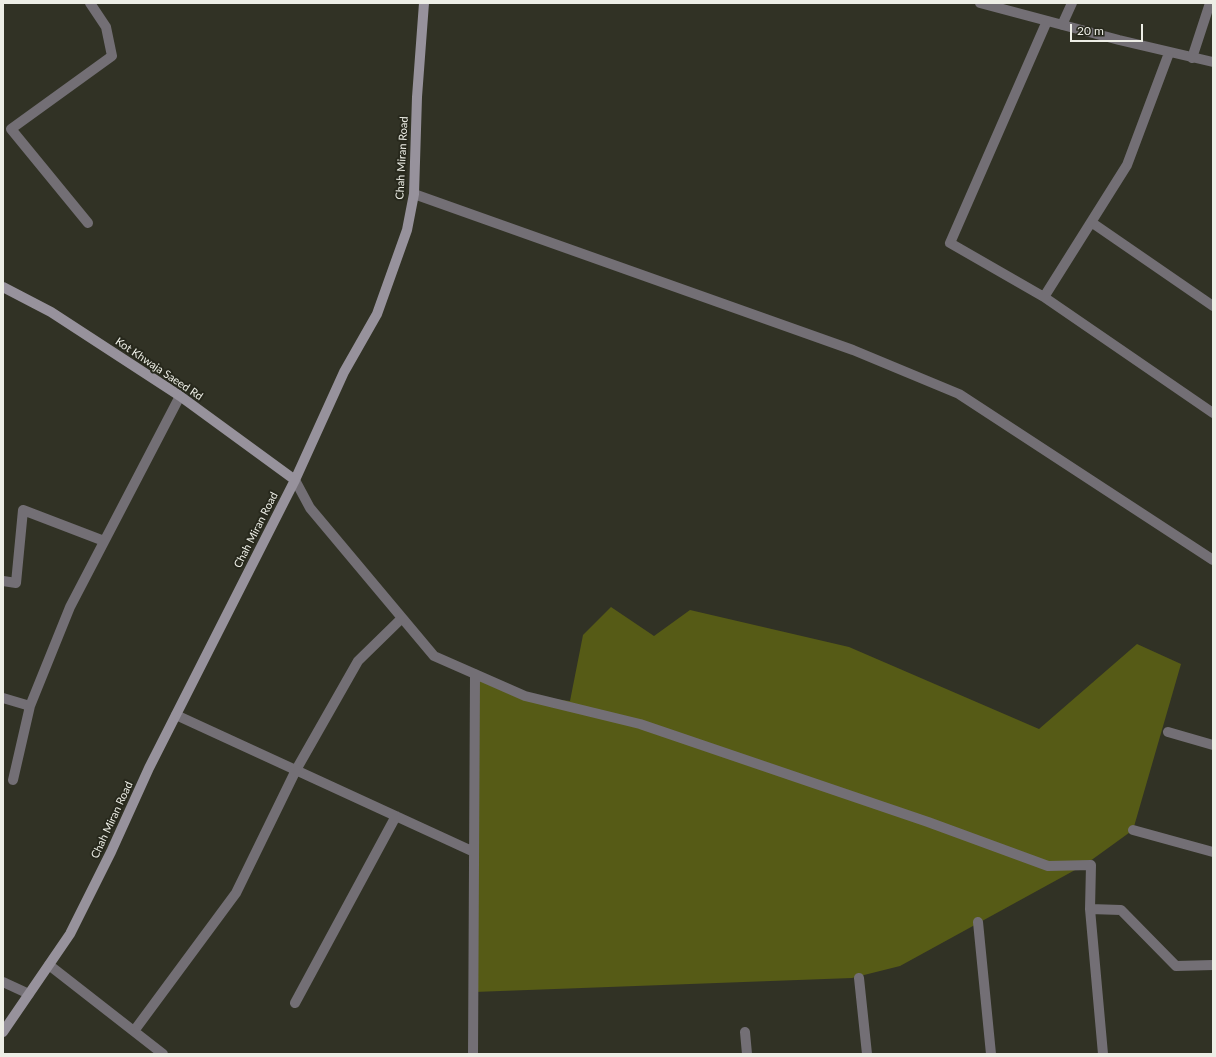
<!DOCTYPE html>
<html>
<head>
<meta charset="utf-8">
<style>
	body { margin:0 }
	#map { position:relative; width:1216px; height:1057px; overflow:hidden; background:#313225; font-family:Lato,sans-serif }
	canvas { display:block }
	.frame { position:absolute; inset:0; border:4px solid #edeee6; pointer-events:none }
	.scale { position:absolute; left:1070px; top:24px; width:73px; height:18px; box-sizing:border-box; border:2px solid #edeee6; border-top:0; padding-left:5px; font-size:12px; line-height:14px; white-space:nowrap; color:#edeee6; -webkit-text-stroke:3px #27281c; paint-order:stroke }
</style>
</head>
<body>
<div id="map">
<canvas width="1216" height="1057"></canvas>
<div class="frame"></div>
<div class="scale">20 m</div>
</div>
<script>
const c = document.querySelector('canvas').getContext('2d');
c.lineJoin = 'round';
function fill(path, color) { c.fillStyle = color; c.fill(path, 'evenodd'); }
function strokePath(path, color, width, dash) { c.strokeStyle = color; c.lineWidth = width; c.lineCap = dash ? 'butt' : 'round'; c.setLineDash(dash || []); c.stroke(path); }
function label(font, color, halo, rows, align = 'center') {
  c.font = font + ' Lato,sans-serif'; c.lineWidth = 4; c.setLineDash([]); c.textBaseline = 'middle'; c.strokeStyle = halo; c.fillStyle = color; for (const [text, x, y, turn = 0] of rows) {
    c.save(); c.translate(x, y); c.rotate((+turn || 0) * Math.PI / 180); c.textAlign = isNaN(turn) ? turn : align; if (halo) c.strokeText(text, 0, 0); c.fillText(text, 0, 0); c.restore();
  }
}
fill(new Path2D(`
	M 611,607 L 654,636 L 690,610 L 849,647 L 1039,729 L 1137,644 L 1181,664 L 1133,830 L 1086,864 L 900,966 L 852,978 L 474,992 L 475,674 L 525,696 L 570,701 L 583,635 Z`), '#565b16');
strokePath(new Path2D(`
	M 980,3 L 1119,40 L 1213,62
	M 1047,21 L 950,243 L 1044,297 L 1127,165 L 1169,53
	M 1062,25 L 1072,3
	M 1192,58 L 1210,3
	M 414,194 L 853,350 L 959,394 L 1213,560
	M 1091,222 L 1213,306
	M 88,223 L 11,129 L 112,56 L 106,27 L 90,3
	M 1044,297 L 1213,413
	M 295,480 L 310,508 L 434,656 L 525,696 L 640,724 L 928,822 L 1048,866 L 1091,865 L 1090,909 L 1103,1054
	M 3,581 L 16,583 L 23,510 L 104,541
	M 3,698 L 30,706 L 70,607 L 180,396
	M 176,715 L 474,852
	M 1168,732 L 1213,745
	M 13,780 L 30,706
	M 1133,830 L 1213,852
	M 1090,909 L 1121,910 L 1176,966 L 1213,965
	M 978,922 L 991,1054
	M 49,965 L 163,1054
	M 859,978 L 867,1054
	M 3,982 L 29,994
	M 295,1003 L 396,816
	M 134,1031 L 236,893 L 296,770 L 358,661 L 402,618
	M 745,1032 L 747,1054
	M 473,1054 L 475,674`), '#736f75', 10);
strokePath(new Path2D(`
	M 3,287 L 51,312 L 180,396 L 295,480
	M 3,1032 L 70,934 L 111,852 L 149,768 L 295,480 L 344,372 L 377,314 L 407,230 L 414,194 L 417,97 L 424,3`), '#97929c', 10);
label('11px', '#edeee6', '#27281c', [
	["Chah Miran Road",402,158,-87],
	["Kot Khwaja Saeed Rd",159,369,34],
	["Chah Miran Road",256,530,-63],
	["Chah Miran Road",112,820,-65]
]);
</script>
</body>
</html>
